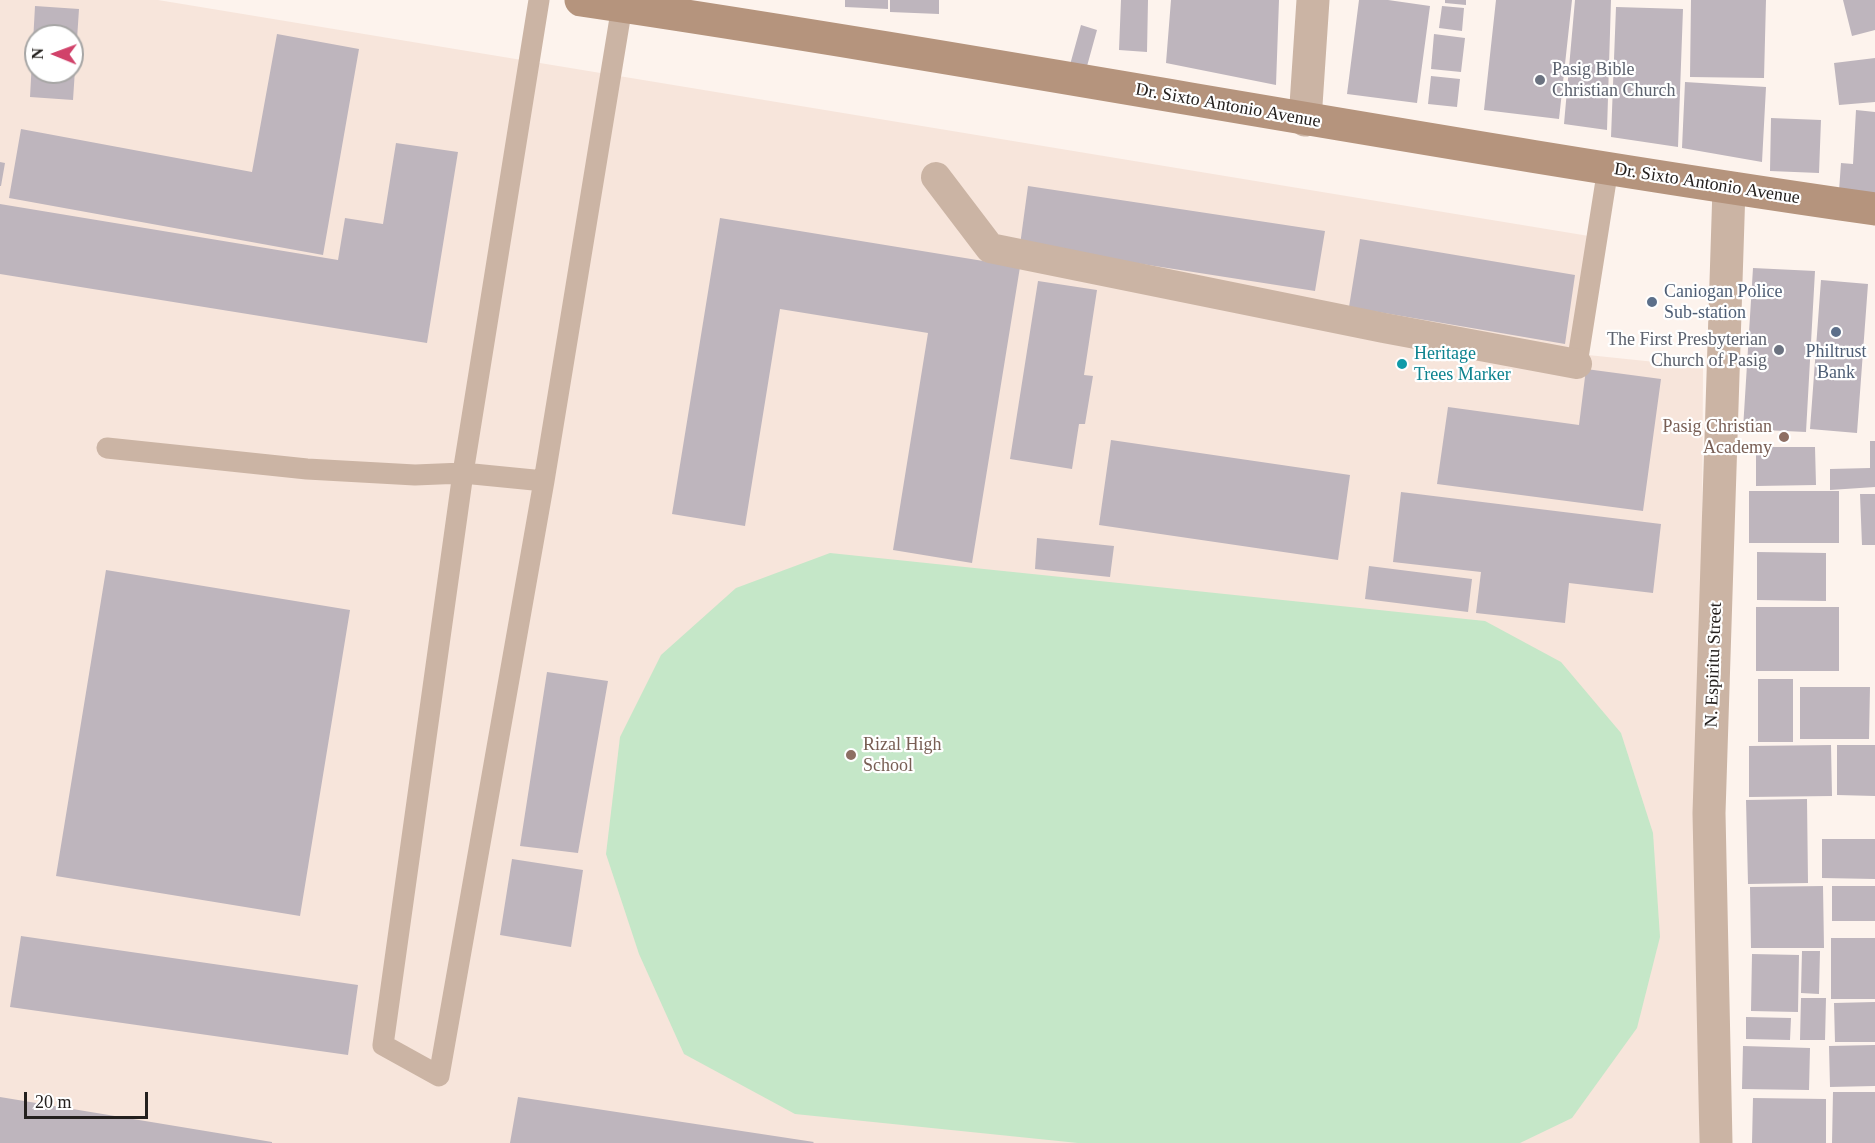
<!DOCTYPE html>
<html>
<head>
<meta charset="utf-8">
<style>
	body { margin:0 }
	#map { position:relative; width:1875px; height:1143px; overflow:hidden; background:#fdf3ed; font-family:Georgia,serif }
	canvas { display:block }
	.north { position:absolute; left:24px; top:24px; width:60px; height:60px; box-sizing:border-box; background:#fff; border:2px solid #a7a6a5; border-radius:50%; rotate:271deg; font-size:16px; font-weight:700; line-height:24px; text-align:center; color:#24201e }
	.north::after { content:''; display:block; margin:auto; width:21px; height:27px; background:#d1426a; clip-path:polygon(50% 0,100% 100%,50% 72%,0 100%) }
	.scale { position:absolute; left:24px; top:1092px; width:124px; height:27px; box-sizing:border-box; border:3px solid #24201e; border-top:0; padding-left:8px; font-size:18px; line-height:21px; white-space:nowrap; color:#24201e; -webkit-text-stroke:4px #fff; paint-order:stroke }
</style>
</head>
<body>
<div id="map">
<canvas width="1875" height="1143"></canvas>
<div class="north">N</div>
<div class="scale">20 m</div>
</div>
<script>
const c = document.querySelector('canvas').getContext('2d');
c.lineJoin = 'round';
function fill(path, color) { c.fillStyle = color; c.fill(path, 'evenodd'); }
function strokePath(path, color, width, dash) { c.strokeStyle = color; c.lineWidth = width; c.lineCap = dash ? 'butt' : 'round'; c.setLineDash(dash || []); c.stroke(path); }
function label(font, color, halo, rows, align = 'center') {
  c.font = font + ' Georgia,serif'; c.lineWidth = 4.5; c.setLineDash([]); c.textBaseline = 'middle'; c.strokeStyle = halo; c.fillStyle = color; for (const [text, x, y, turn = 0] of rows) {
    c.save(); c.translate(x, y); c.rotate((+turn || 0) * Math.PI / 180); c.textAlign = isNaN(turn) ? turn : align; if (halo) c.strokeText(text, 0, 0); c.fillText(text, 0, 0); c.restore();
  }
}
fill(new Path2D(`
	M 0,0 L 158,0 L 1601,238 L 1588,355 L 1703,367 L 1699,1143 L 0,1143 ZM 36,36 L 72,36 L 72,72 L 36,72 Z`), '#f7e5db');
fill(new Path2D(`
	M 830,553 L 1485,621 L 1561,662 L 1621,733 L 1653,833 L 1660,937 L 1637,1028 L 1572,1118 L 1520,1143 L 1078,1143 L 795,1114 L 684,1054 L 639,954 L 606,854 L 620,737 L 661,655 L 736,588 Z`), '#c5e7c8');
fill(new Path2D(`
	M 845,0 L 888,0 L 888,9 L 845,7 Z
	M 890,0 L 939,0 L 939,14 L 890,12 Z
	M 1121,0 L 1148,0 L 1147,52 L 1119,50 Z
	M 1171,0 L 1279,0 L 1276,85 L 1166,63 Z
	M 1359,0 L 1388,0 L 1430,6 L 1417,103 L 1347,94 Z
	M 1445,0 L 1466,0 L 1466,5 L 1445,3 Z
	M 1496,0 L 1572,0 L 1559,119 L 1484,110 Z
	M 1575,0 L 1611,0 L 1607,130 L 1564,124 Z
	M 1691,0 L 1766,0 L 1764,78 L 1690,77 Z
	M 1843,0 L 1875,0 L 1875,30 L 1852,36 Z
	M 35,6 L 79,9 L 73,100 L 30,97 ZM 36,36 L 72,36 L 72,72 L 36,72 Z
	M 1442,6 L 1464,8 L 1462,31 L 1439,28 Z
	M 1616,7 L 1683,9 L 1678,147 L 1611,137 Z
	M 1081,25 L 1097,30 L 1084,77 L 1068,72 Z
	M 277,34 L 359,49 L 323,255 L 9,198 L 21,129 L 252,172 Z
	M 1434,34 L 1465,38 L 1461,72 L 1431,69 Z
	M 1875,58 L 1875,102 L 1839,105 L 1834,63 Z
	M 1431,76 L 1460,79 L 1457,107 L 1428,104 Z
	M 1685,82 L 1766,87 L 1762,162 L 1682,148 Z
	M 1856,110 L 1875,112 L 1875,193 L 1839,191 L 1841,163 L 1853,164 Z
	M 1771,118 L 1821,120 L 1819,173 L 1770,171 Z
	M 396,143 L 458,152 L 427,343 L 0,274 L 0,204 L 338,260 L 345,218 L 383,224 Z
	M 0,162 L 5,163 L 1,186 L 0,186 Z
	M 1028,186 L 1325,231 L 1315,291 L 1020,245 Z
	M 720,218 L 1020,267 L 972,563 L 893,550 L 928,333 L 780,309 L 745,526 L 672,514 Z
	M 1360,239 L 1575,275 L 1565,344 L 1349,307 Z
	M 1753,268 L 1815,271 L 1806,432 L 1743,429 Z
	M 1821,280 L 1868,284 L 1857,433 L 1810,429 Z
	M 1038,281 L 1097,290 L 1084,375 L 1093,376 L 1085,424 L 1079,424 L 1072,469 L 1010,459 Z
	M 1586,369 L 1661,379 L 1643,511 L 1437,484 L 1448,407 L 1579,425 Z
	M 1111,440 L 1350,475 L 1338,560 L 1099,525 Z
	M 1870,441 L 1875,441 L 1875,487 L 1830,490 L 1830,469 L 1870,468 Z
	M 1756,447 L 1815,447 L 1816,485 L 1756,486 Z
	M 1749,491 L 1839,491 L 1839,543 L 1749,543 Z
	M 1401,492 L 1661,524 L 1653,593 L 1569,583 L 1565,623 L 1476,613 L 1481,572 L 1393,562 Z
	M 1860,494 L 1875,494 L 1875,545 L 1862,545 Z
	M 1037,538 L 1114,546 L 1110,577 L 1035,569 Z
	M 1757,552 L 1826,553 L 1826,601 L 1757,600 Z
	M 1369,566 L 1472,579 L 1468,612 L 1365,599 Z
	M 106,570 L 350,610 L 300,916 L 56,876 Z
	M 1756,607 L 1839,607 L 1839,671 L 1756,671 Z
	M 547,672 L 608,681 L 578,853 L 520,846 Z
	M 1758,679 L 1793,679 L 1793,742 L 1758,742 Z
	M 1800,687 L 1870,687 L 1869,739 L 1800,739 Z
	M 1831,745 L 1832,796 L 1749,797 L 1749,746 Z
	M 1837,745 L 1875,745 L 1875,796 L 1837,795 Z
	M 1807,799 L 1808,883 L 1748,884 L 1746,800 Z
	M 1822,839 L 1875,839 L 1875,879 L 1822,878 Z
	M 512,859 L 583,870 L 571,947 L 500,935 Z
	M 1823,886 L 1824,948 L 1751,948 L 1750,887 Z
	M 1832,886 L 1875,886 L 1875,921 L 1832,921 Z
	M 21,936 L 358,985 L 348,1055 L 10,1007 Z
	M 1831,938 L 1875,938 L 1875,999 L 1831,999 Z
	M 1802,951 L 1820,951 L 1819,994 L 1801,993 Z
	M 1752,954 L 1799,955 L 1798,1012 L 1751,1011 Z
	M 1801,998 L 1826,998 L 1825,1040 L 1800,1040 Z
	M 1875,1002 L 1875,1042 L 1835,1042 L 1834,1003 Z
	M 1746,1017 L 1791,1018 L 1790,1040 L 1746,1039 Z
	M 1875,1045 L 1875,1086 L 1830,1087 L 1829,1046 Z
	M 1743,1046 L 1810,1048 L 1809,1090 L 1742,1089 Z
	M 1833,1092 L 1875,1092 L 1875,1143 L 1832,1143 Z
	M 0,1097 L 272,1142 L 272,1143 L 0,1143 Z
	M 518,1097 L 814,1142 L 813,1143 L 510,1143 Z
	M 1753,1098 L 1826,1099 L 1826,1143 L 1752,1143 Z`), '#beb5bd');
strokePath(new Path2D(`
	M 539,0 L 463,473 L 383,1045 L 439,1076 L 544,481 L 622,6
	M 1577,364 L 1608,168
	M 107,448 L 307,469 L 415,475 L 463,473 L 544,481`), '#cbb4a4', 21);
strokePath(new Path2D(`
	M 936,177 L 990,248 L 1384,328 L 1577,364`), '#cbb4a4', 30);
strokePath(new Path2D(`
	M 1305,120 L 1313,0
	M 1716,1143 L 1709,813 L 1729,188`), '#cbb4a4', 33);
strokePath(new Path2D(`
	M 581,0 C 1013,64 1442,147 1875,209`), '#b5947d', 33);
for (const [x, y, r, color] of [
	[1540,80,6,"#6b7280"],
	[1652,302,6,"#5c6f8a"],
	[1836,332,6,"#5c6f8a"],
	[1779,350,6,"#6b7280"],
	[1402,364,6,"#0f9aa8"],
	[1784,437,6,"#8d6e63"],
	[851,755,6,"#8d6e63"]
]) { const dot = new Path2D(); dot.arc(x, y, r, 0, 2 * Math.PI); c.fillStyle = color; c.fill(dot); strokePath(dot, '#fff', 2); }
label('18px', '#5b616d', '#fff', [
	["Pasig Bible",1552,70],
	["Christian Church",1552,91],
	["The First Presbyterian",1767,340,"right"],
	["Church of Pasig",1767,361,"right"]
], 'left');
label('18px', '#24201e', '#fff', [
	["Dr. Sixto Antonio Avenue",1228,106,10],
	["Dr. Sixto Antonio Avenue",1707,184,9],
	["N. Espiritu Street",1714,665,-88]
]);
label('18px', '#4e5e75', '#fff', [
	["Caniogan Police",1664,292],
	["Sub-station",1664,313],
	["Philtrust",1836,352,"center"],
	["Bank",1836,373,"center"]
], 'left');
label('18px', '#0d838f', '#fff', [
	["Heritage",1414,354],
	["Trees Marker",1414,375]
], 'left');
label('18px', '#785e54', '#fff', [
	["Pasig Christian",1772,427],
	["Academy",1772,448],
	["Rizal High",863,745,"left"],
	["School",863,766,"left"]
], 'right');
</script>
</body>
</html>
